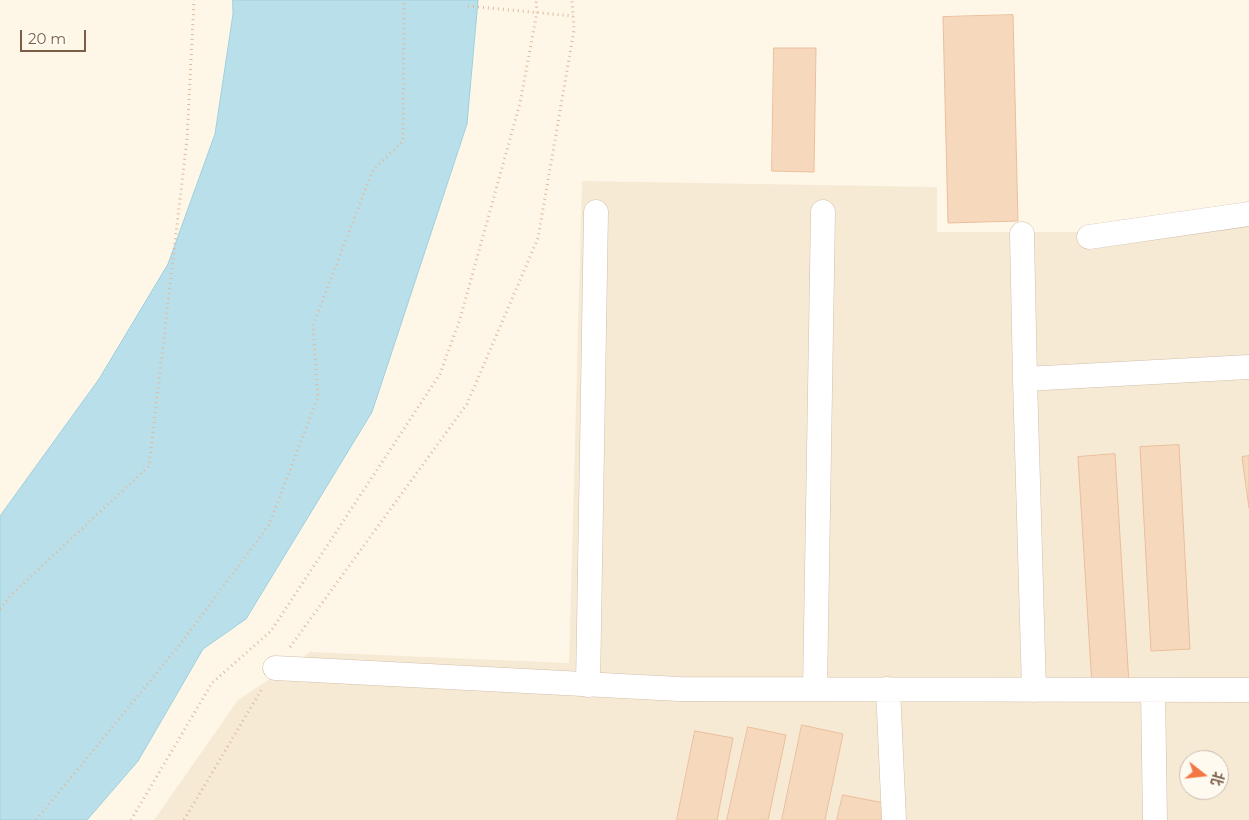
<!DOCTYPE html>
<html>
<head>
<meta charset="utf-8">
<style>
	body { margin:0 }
	#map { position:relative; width:1249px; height:820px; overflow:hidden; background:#fef7e8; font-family:Montserrat,"Noto Sans SC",sans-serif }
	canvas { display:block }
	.north { position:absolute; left:1179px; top:750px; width:50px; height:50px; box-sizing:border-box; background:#fffaf0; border:1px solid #cabcad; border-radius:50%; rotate:106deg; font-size:14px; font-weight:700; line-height:20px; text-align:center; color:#7b5e48 }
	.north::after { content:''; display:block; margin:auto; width:18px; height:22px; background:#f27743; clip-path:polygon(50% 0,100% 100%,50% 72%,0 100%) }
	.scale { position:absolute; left:20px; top:30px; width:66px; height:22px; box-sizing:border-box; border:2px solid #7b5e48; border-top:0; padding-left:6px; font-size:15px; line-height:18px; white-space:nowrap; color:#7b5e48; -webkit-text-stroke:4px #fffaf0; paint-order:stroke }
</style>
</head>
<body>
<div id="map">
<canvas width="1249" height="820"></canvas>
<div class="north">北</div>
<div class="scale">20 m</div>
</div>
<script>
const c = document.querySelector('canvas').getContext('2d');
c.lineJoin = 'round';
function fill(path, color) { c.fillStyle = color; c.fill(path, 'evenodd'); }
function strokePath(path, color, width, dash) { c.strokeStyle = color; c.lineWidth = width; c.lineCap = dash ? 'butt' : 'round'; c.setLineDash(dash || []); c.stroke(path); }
fill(new Path2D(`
	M 582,181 L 937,187 L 937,232 L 1090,232 L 1249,201 L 1249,820 L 154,820 L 238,700 L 310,652 L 569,663 ZM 1189,760 L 1219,760 L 1219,790 L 1189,790 Z`), '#f7ead5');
const water = new Path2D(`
	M 233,0 L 478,0 L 467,124 L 372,412 L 246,619 L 203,649 L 138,761 L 87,820 L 0,820 L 0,516 L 99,379 L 168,264 L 215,134 L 233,14 Z`);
fill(water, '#b9e0ea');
strokePath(water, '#9fcfdd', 1);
const building = new Path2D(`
	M 1013,15 L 1018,221 L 948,223 L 943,17 Z
	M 774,48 L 816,48 L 814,172 L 772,171 Z
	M 1179,445 L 1190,649 L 1151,651 L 1140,447 Z
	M 1115,454 L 1129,684 L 1092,686 L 1078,457 Z
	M 1249,456 L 1249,508 L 1242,457 Z
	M 802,725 L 843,734 L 825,820 L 782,820 Z
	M 748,727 L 786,735 L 768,820 L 727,820 Z
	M 695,731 L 733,738 L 717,820 L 677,820 Z
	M 843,795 L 889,804 L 886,820 L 837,820 Z`);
fill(building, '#f6d8bd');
strokePath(building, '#eabf9b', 1);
const minor = new Path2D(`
	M 1022,234 L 1025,379 L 1034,690
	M 1089,237 L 1249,214
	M 1025,379 L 1249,367
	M 275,668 L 679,689 L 1249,690
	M 588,685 L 596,212
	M 815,689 L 823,212
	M 888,689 L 894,820
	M 1153,690 L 1155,820`);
strokePath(minor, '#d2bfab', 25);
strokePath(new Path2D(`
	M 468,6 L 573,16
	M 0,609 L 10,596 L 149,466 L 187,139 L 194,0
	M 290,647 L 467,404 L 538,238 L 574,30 L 572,0
	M 36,820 L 178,647 L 269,525 L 318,397 L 313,325 L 373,170 L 403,141 L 404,0
	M 131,820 L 212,683 L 271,631 L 440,374 L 460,319 L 520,103 L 537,12 L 536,0
	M 184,820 L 263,687`), '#dcbb9f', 3, [1, 4]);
strokePath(minor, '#fff', 24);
</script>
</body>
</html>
